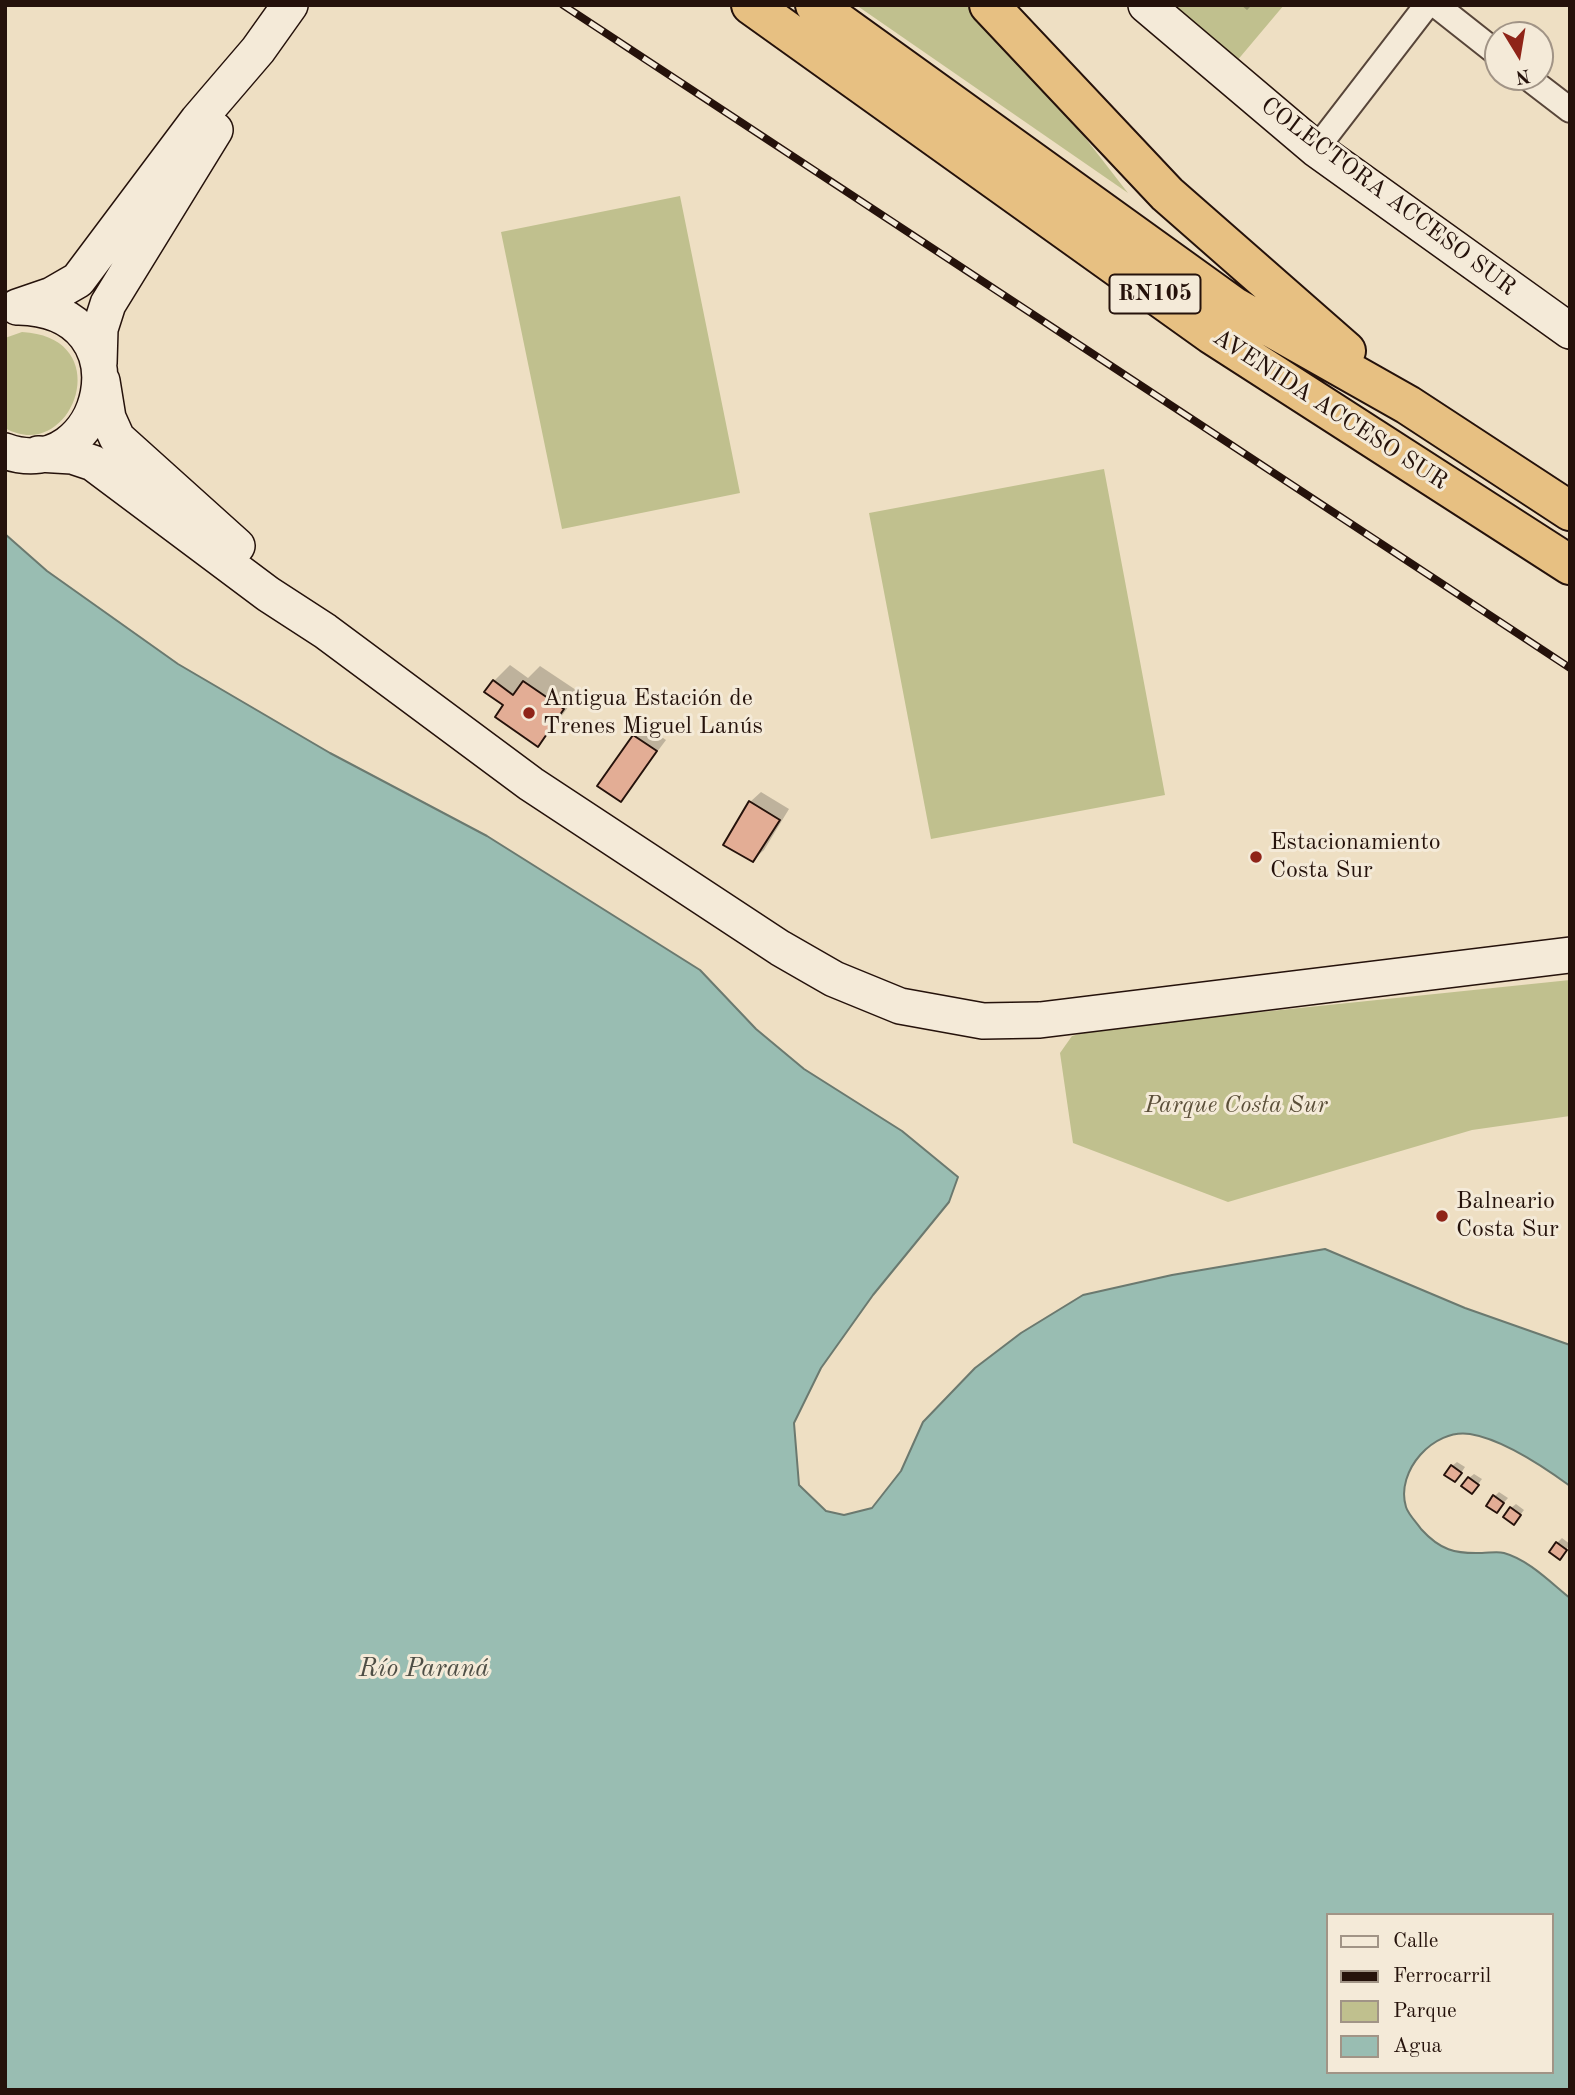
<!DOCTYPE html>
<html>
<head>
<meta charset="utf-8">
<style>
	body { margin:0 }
	#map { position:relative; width:1575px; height:2095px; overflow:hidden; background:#eedfc3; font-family:"Old Standard TT",serif }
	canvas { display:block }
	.frame { position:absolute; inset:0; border:7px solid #25120b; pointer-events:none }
	.legend { position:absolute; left:1326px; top:1913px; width:228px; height:161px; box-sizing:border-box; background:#f4ead8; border:2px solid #a19486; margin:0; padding:9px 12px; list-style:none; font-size:21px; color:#25120b }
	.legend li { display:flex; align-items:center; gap:14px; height:35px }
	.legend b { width:35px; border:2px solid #a19486 }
	.north { position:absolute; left:1484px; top:21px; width:70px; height:70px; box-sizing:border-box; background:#f4ead8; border:2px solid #a19486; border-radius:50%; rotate:169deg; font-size:19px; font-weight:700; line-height:28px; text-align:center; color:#25120b }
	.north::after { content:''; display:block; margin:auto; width:24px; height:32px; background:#8f2418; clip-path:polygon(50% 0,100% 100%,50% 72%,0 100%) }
</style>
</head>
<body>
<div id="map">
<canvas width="1575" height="2095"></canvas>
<div class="frame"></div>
<ul class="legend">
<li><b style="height:9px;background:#f4ead8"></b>Calle</li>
<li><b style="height:9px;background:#25120b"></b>Ferrocarril</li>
<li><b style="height:19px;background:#c0c08e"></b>Parque</li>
<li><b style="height:19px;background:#99bdb2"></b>Agua</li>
</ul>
<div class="north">N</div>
</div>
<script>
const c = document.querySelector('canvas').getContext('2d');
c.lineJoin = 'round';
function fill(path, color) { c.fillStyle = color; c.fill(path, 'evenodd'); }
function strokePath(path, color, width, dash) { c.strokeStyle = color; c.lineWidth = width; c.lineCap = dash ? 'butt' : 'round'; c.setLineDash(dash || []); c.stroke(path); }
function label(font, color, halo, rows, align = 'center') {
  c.font = font + ' "Old Standard TT",serif'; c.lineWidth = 6; c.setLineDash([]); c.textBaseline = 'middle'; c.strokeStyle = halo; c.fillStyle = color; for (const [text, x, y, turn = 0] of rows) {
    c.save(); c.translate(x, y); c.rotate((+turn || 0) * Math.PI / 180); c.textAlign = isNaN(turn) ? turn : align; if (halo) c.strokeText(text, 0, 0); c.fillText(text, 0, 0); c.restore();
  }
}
fill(new Path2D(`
	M 856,5 L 971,5 L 1024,59 L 1128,193 Z
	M 1168,5 L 1284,5 L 1236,62 Z
	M 680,196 L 740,493 L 562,529 L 501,232 Z
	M 22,332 C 120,337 72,466 5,428 L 5,338 Z
	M 1104,469 L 1165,795 L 931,839 L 869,513 Z
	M 1570,980 L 1570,1116 L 1472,1130 L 1228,1202 L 1073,1143 L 1060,1053 L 1072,1036 L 1097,1029 Z`), '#c0c08e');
const water = new Path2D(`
	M 5,534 L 47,571 L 178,664 L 330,753 L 487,836 L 700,970 L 756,1029 L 804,1069 L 902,1131 L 958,1177 L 949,1202 L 873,1295 L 821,1368 L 794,1423 L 799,1485 L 826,1511 L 844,1515 L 872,1508 L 901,1471 L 923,1422 L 975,1368 L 1021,1333 L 1083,1295 L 1172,1275 L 1325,1249 L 1465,1308 L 1570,1345 L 1570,1486 C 1544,1467 1501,1439 1470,1434 C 1434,1428 1395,1471 1406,1507 C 1408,1514 1417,1523 1421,1529 C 1440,1550 1455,1554 1482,1553 C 1489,1553 1497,1551 1504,1553 C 1529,1560 1550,1582 1570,1598 L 1570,2090 L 5,2090 ZM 1328,1915 L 1552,1915 L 1552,2072 L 1328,2072 Z`);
fill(water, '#99bdb2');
strokePath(water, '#6b796f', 2);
fill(new Path2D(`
	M 1241,5 L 1252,5 L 1247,10 Z
	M 510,665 L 528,678 L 540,666 L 579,692 L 553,728 L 537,744 L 506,705 L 494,681 Z
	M 644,725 L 666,740 L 621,800 L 599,785 Z
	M 761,792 L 789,809 L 764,850 L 753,860 L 750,802 Z
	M 1457,1462 L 1465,1467 L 1459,1476 L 1452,1466 Z
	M 1474,1474 L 1482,1479 L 1476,1487 L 1469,1478 Z
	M 1499,1492 L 1508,1498 L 1501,1506 L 1495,1496 Z
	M 1516,1504 L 1524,1510 L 1518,1518 L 1511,1508 Z
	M 1562,1538 L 1570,1544 L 1564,1553 L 1557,1543 Z`), '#0003');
const building = new Path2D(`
	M 493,680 L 513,695 L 523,681 L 564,709 L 538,747 L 495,717 L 503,705 L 484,692 Z
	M 633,735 L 657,751 L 621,802 L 597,786 Z
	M 749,801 L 780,820 L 753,862 L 723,845 Z
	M 1451,1465 L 1462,1473 L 1455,1482 L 1444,1475 Z
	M 1468,1477 L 1479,1485 L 1472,1494 L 1461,1486 Z
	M 1493,1495 L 1504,1503 L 1497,1513 L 1486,1506 Z
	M 1510,1507 L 1521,1515 L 1514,1525 L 1503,1517 Z
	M 1556,1542 L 1567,1550 L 1560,1560 L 1549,1552 Z`);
fill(building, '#e3ad95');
strokePath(building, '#25120b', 2);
const minor = new Path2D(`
	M 1436,5 L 1498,54
	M 1527,77 L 1570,110
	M 1316,149 L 1427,5`);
const secondary = new Path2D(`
	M 1146,5 L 1316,149 L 1570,331
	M 17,307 L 52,295 L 78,280 L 198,120 L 258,50 L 290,5
	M 99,363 L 100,329 L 108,304 L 215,130
	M 102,381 L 108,418 L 117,438 L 237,546
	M 5,451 C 104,487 150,310 19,307
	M 38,454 L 72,456 L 93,463 L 268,594 L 325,631 L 531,784 L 780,948 L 834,979 L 900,1006 L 983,1021 L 1040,1020 L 1570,955`);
const trunk = new Path2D(`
	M 751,5 L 1211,334 L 1570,565
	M 815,5 L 1233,306 L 1408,405 L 1570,511
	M 989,5 L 1167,194 L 1346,351`);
strokePath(minor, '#574539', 28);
strokePath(secondary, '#25120b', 38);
strokePath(trunk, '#25120b', 42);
strokePath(minor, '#f4ead8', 24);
strokePath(secondary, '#f4ead8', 35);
strokePath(trunk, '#e7c082', 38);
const rail = new Path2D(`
	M 563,5 L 1570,668`);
strokePath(rail, '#25120b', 8);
strokePath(rail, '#f4ead8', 5, [16]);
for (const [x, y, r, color] of [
	[529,713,7,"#8f2418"],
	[1256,857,7,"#8f2418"],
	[1442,1216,7,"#8f2418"]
]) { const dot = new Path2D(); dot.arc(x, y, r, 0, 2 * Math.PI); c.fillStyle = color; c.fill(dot); strokePath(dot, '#f4ead8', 2.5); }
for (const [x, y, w] of [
	[1155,294,91]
]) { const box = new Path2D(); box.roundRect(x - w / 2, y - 19.5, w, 39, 5); c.fillStyle = '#f4ead8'; c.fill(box); strokePath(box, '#25120b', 2); }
label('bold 23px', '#25120b', null, [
	["RN105",1155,294]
]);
label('24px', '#25120b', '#f4ead8', [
	["COLECTORA ACCESO SUR",1388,197,37],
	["AVENIDA ACCESO SUR",1330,410,33]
]);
label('24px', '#25120b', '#f4ead8', [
	["Antigua Estación de",543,699],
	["Trenes Miguel Lanús",543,727],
	["Estacionamiento",1270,843],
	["Costa Sur",1270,871],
	["Balneario",1456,1202],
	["Costa Sur",1456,1230]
], 'left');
label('italic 24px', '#5b4f39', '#f4ead8', [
	["Parque Costa Sur",1236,1106]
]);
label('italic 26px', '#4e4e45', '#f4ead8', [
	["Río Paraná",424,1669]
]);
</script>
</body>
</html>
